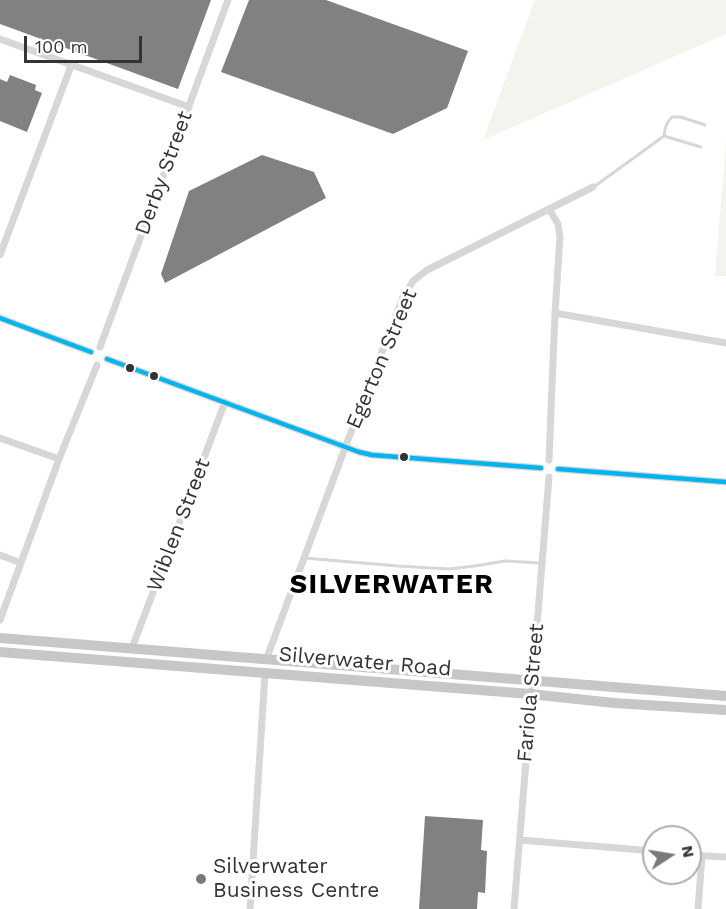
<!DOCTYPE html>
<html>
<head>
<meta charset="utf-8">
<style>
	body { margin:0 }
	#map { position:relative; width:726px; height:909px; overflow:hidden; background:#fff; font-family:"Work Sans",sans-serif }
	canvas { display:block }
	.north { position:absolute; left:642px; top:825px; width:60px; height:60px; box-sizing:border-box; background:#fff; border:2px solid #adadad; border-radius:50%; rotate:78deg; font-size:16px; font-weight:700; line-height:24px; text-align:center; color:#333 }
	.north::after { content:''; display:block; margin:auto; width:21px; height:27px; background:#7a7a7a; clip-path:polygon(50% 0,100% 100%,50% 72%,0 100%) }
	.scale { position:absolute; left:24px; top:36px; width:118px; height:27px; box-sizing:border-box; border:3px solid #333; border-top:0; padding-left:8px; font-size:18px; line-height:21px; white-space:nowrap; color:#333; -webkit-text-stroke:4px #fff; paint-order:stroke }
</style>
</head>
<body>
<div id="map">
<canvas width="726" height="909"></canvas>
<div class="north">N</div>
<div class="scale">100 m</div>
</div>
<script>
const c = document.querySelector('canvas').getContext('2d');
c.lineJoin = 'round';
function fill(path, color) { c.fillStyle = color; c.fill(path, 'evenodd'); }
function strokePath(path, color, width, dash) { c.strokeStyle = color; c.lineWidth = width; c.lineCap = dash ? 'butt' : 'round'; c.setLineDash(dash || []); c.stroke(path); }
function label(font, color, halo, rows, align = 'center') {
  c.font = font + ' "Work Sans",sans-serif'; c.lineWidth = 6; c.setLineDash([]); c.textBaseline = 'middle'; c.strokeStyle = halo; c.fillStyle = color; for (const [text, x, y, turn = 0] of rows) {
    c.save(); c.translate(x, y); c.rotate((+turn || 0) * Math.PI / 180); c.textAlign = isNaN(turn) ? turn : align; if (halo) c.strokeText(text, 0, 0); c.fillText(text, 0, 0); c.restore();
  }
}
fill(new Path2D(`
	M 535,0 L 726,0 L 726,34 L 483,140 Z
	M 726,140 L 726,276 L 715,276 Z`), '#f1f5ed');
fill(new Path2D(`
	M 0,0 L 211,0 L 178,89 L 0,24 Z
	M 249,0 L 326,0 L 468,51 L 447,108 L 393,134 L 221,72 Z
	M 10,75 L 36,85 L 35,90 L 42,93 L 27,132 L 0,121 L 0,79 L 7,82 Z
	M 262,155 L 314,172 L 326,198 L 165,283 L 161,274 L 189,191 Z
	M 425,816 L 483,820 L 481,850 L 487,851 L 485,893 L 478,892 L 477,909 L 419,909 Z`), '#818181');
strokePath(new Path2D(`
	M 701,147 L 664,136 C 665,128 666,123 672,117 L 681,117 L 705,125
	M 595,186 L 664,136
	M 304,558 L 398,566 L 449,569 L 475,566 L 505,561 L 541,563`), '#d7d7d7', 3);
strokePath(new Path2D(`
	M 0,39 L 189,107
	M 549,209 L 558,224 L 560,237 L 555,313 L 549,460
	M 0,255 L 71,66
	M 555,313 L 726,343
	M 0,318 L 91,352
	M 100,347 L 228,0
	M 107,359 L 359,452 L 372,455 L 541,468
	M 0,438 L 59,459
	M 558,469 L 726,482
	M 0,555 L 21,563
	M 0,620 L 59,459 L 97,365
	M 132,648 L 225,402
	M 266,660 L 348,440 L 403,297 L 413,281 L 427,270 L 593,187
	M 520,840 L 654,851
	M 690,855 L 726,857
	M 250,909 L 265,673
	M 514,909 L 549,477
	M 698,909 L 702,856`), '#d7d7d7', 7);
strokePath(new Path2D(`
	M 0,638 L 726,696
	M 0,652 L 530,694 L 614,703 L 726,710`), '#c7c7c7', 10);
strokePath(new Path2D(`
	M 0,318 L 91,352
	M 107,359 L 359,452 L 372,455 L 541,468
	M 558,469 L 726,482`), '#00b5ef', 4.5);
for (const [x, y, r, color] of [
	[130,368,5,"#333"],
	[154,376,5,"#333"],
	[404,457,5,"#333"],
	[201,879,6,"#7a7a7a"]
]) { const dot = new Path2D(); dot.arc(x, y, r, 0, 2 * Math.PI); c.fillStyle = color; c.fill(dot); strokePath(dot, '#fff', 2); }
label('21px', '#333', '#fff', [
	["Derby Street",164,173,-70],
	["Egerton Street",382,359,-67],
	["Wiblen Street",179,525,-69],
	["Silverwater Road",365,662,5],
	["Fariola Street",531,693,-85]
]);
label('21px', '#333', '#fff', [
	["Silverwater",213,867],
	["Business Centre",213,891]
], 'left');
c.letterSpacing = '1.5px';
label('bold 27px', '#000', '#fff', [
	["SILVERWATER",392,585]
]);
c.letterSpacing = '0px';
</script>
</body>
</html>
